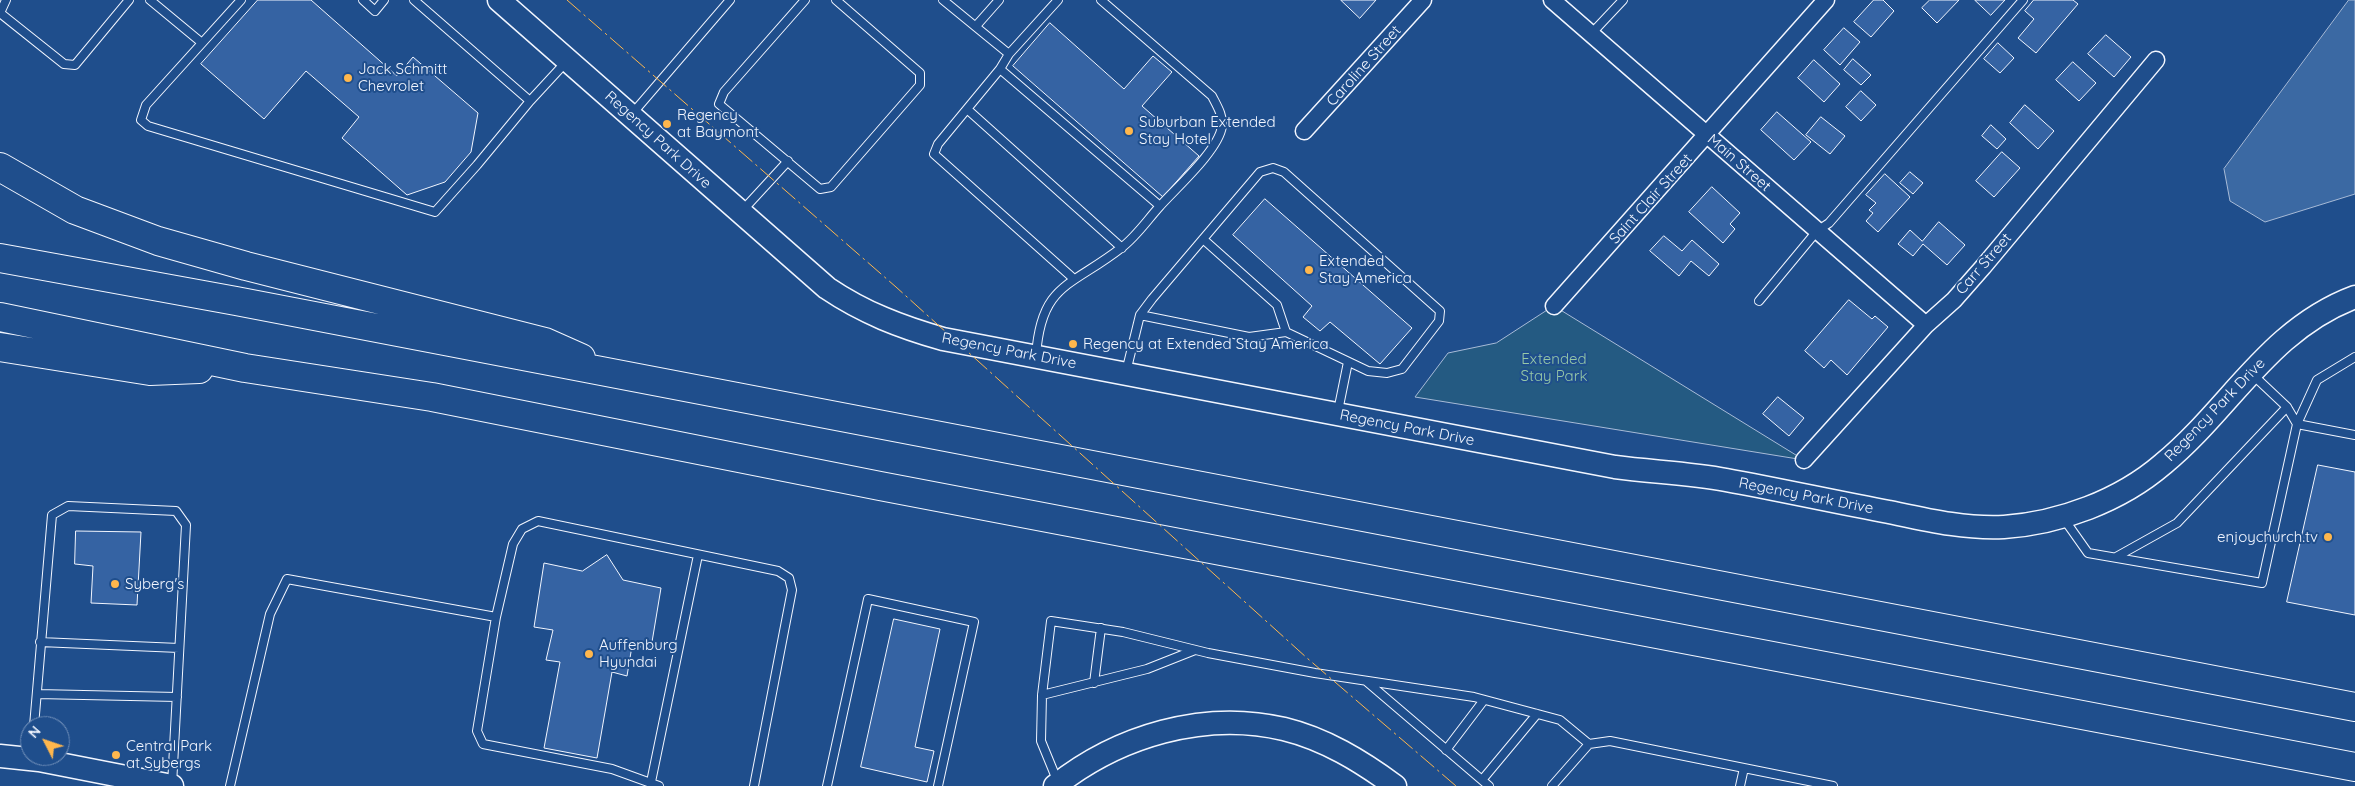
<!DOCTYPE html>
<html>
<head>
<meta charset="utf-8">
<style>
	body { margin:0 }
	#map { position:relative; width:2355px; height:786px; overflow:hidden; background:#1f4e8c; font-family:Quicksand,sans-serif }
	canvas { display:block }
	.north { position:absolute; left:20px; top:716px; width:50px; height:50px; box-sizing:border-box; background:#1f4e8c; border:1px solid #7391ba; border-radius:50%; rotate:311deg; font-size:14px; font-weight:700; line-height:20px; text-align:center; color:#f2f6ff }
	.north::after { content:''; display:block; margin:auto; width:18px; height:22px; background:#ffb74d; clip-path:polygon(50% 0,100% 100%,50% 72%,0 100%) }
</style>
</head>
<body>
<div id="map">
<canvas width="2355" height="786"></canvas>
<div class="north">N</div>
</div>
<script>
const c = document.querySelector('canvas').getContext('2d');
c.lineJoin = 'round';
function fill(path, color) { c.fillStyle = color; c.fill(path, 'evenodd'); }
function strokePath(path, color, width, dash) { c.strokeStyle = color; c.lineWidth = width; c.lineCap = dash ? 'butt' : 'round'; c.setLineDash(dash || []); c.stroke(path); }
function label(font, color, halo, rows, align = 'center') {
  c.font = font + ' Quicksand,sans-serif'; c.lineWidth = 4; c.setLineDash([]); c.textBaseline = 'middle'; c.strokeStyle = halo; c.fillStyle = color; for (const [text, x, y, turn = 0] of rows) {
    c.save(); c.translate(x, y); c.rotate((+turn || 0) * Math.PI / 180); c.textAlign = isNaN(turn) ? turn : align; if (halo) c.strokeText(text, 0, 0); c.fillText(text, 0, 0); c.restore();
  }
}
const green = new Path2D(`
	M 1554,306 L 1804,460 L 1415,397 L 1448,353 L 1496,343 Z`);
fill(green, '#245a82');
strokePath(green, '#a8bbd7', 1);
const water = new Path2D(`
	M 2349,0 L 2355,0 L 2355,194 L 2265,222 L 2230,201 L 2224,169 Z`);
fill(water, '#3b69a3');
strokePath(water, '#a8bbd7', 1);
const building = new Path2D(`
	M 258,0 L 311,0 L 397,76 L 413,57 L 478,113 L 471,152 L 445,182 L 407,195 L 342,138 L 359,117 L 306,71 L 264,119 L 201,64 Z
	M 1341,0 L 1376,0 L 1360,18 Z
	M 1874,0 L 1883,0 L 1894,11 L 1871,37 L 1854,22 Z
	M 1930,0 L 1959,0 L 1937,23 L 1922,8 Z
	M 1975,0 L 2005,0 L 1991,15 Z
	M 2034,0 L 2073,0 L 2078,4 L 2036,53 L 2018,38 L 2034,19 L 2025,11 Z
	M 1050,23 L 1124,89 L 1153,56 L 1172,72 L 1142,106 L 1199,156 L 1163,197 L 1013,66 Z
	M 1844,28 L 1860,42 L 1840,65 L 1824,50 Z
	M 2106,35 L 2131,57 L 2114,77 L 2088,54 Z
	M 1998,43 L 2014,58 L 2000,73 L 1984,59 Z
	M 1853,59 L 1871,75 L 1861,85 L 1844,70 Z
	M 1814,60 L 1840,84 L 1824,102 L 1798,78 Z
	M 2073,62 L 2096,83 L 2079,101 L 2056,80 Z
	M 1861,91 L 1876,105 L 1861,121 L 1846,107 Z
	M 2025,105 L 2054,131 L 2038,149 L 2010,123 Z
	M 1777,112 L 1811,142 L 1794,160 L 1761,130 Z
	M 1821,117 L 1845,136 L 1830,154 L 1806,135 Z
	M 1991,125 L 2006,139 L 1997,149 L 1982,136 Z
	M 2002,152 L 2020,168 L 1994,197 L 1976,181 Z
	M 1910,172 L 1923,183 L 1913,194 L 1900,183 Z
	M 1885,174 L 1910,197 L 1878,232 L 1866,221 L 1873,213 L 1869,210 L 1876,203 L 1866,195 Z
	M 1712,187 L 1740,213 L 1730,224 L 1735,229 L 1723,243 L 1689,212 Z
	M 1265,199 L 1412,328 L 1380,364 L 1330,322 L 1320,331 L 1303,317 L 1312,306 L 1233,235 Z
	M 1939,222 L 1965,245 L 1947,265 L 1923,244 L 1913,256 L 1898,244 L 1910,230 L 1922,241 Z
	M 1664,236 L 1682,251 L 1692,240 L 1719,264 L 1709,276 L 1691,261 L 1679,276 L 1650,251 Z
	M 1849,300 L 1872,319 L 1875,316 L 1888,327 L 1847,375 L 1831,360 L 1824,368 L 1805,351 Z
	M 1778,397 L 1804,418 L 1789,436 L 1763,414 Z
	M 2318,465 L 2355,472 L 2355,615 L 2287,602 Z
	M 76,531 L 141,532 L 137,605 L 91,603 L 93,566 L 75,564 Z
	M 607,555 L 623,580 L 661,588 L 651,648 L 632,646 L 627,676 L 612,672 L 597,758 L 544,748 L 560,662 L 546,660 L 553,630 L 534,627 L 544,563 L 582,571 Z
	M 894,619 L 940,629 L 915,747 L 934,751 L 927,782 L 861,767 Z`);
fill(building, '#3563a3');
strokePath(building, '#f2f6ff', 1);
const lane = new Path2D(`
	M 6,0 L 0,13 L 64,64 L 75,65 L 129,0
	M 150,0 L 202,43
	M 241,0 L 146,105 L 141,120 L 148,126 L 435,212 L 477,165 L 530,101
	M 363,0 L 375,11 L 384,0
	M 414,0 L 530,101 L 566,62
	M 805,0 L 724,92 L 719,104 L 820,189 L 831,187 L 920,85 L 920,73 L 836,0
	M 943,0 L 1009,54 L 1000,69 L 1160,206 C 1148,219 1136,237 1121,248 C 1071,287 1041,283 1036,356
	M 1101,0 L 1212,96 C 1217,106 1223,115 1222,126 C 1219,150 1176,188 1160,206
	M 976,26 L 999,0
	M 1591,34 L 1623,0
	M 1009,54 L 1058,0
	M 1000,69 L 938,144 L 934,154 L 1074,279
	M 967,109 L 1122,248
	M 632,114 L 730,0
	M 742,211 L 788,161
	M 1203,239 L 1277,305 L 1286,332
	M 1759,301 L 1817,231 L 1829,223 L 2023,0
	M 2355,357 L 2317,380 L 2297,424 L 2355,435
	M 1126,372 L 1140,315 L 1152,299 L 1260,172 L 1273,168 L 1284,172 L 1440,311 L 1439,321 L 1402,369 L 1387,373 L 1368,371 L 1286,332 L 1249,337 L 1140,315
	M 1338,411 L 1348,362
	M 2064,519 L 2088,553 L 2262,583 L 2297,424 L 2287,407 L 2252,374
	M 2116,557 L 2177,523 L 2287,407
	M 496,617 L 477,731 L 483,744 L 612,769 L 659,786
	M 40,642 L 179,648
	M 1366,681 L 1489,786
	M 1094,683 L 1101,628
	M 37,694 L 177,697
	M 1042,695 L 1147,669 L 1195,650
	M 34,726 L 52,515 L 68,506 L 176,511 L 186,525 L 172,785
	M 1446,750 L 1484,700
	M 1057,780 L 1041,741 L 1042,695 L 1051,621 L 1123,632 L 1208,653 L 1315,673 L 1474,697 L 1560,720 L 1589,744
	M 1482,780 L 1537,714
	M 651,782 L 698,555
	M 230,786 L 270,614 L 287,579 L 496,617 L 513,544 L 522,529 L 538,521 L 778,571 L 789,578 L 792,590 L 754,786
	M 827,786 L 868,599 L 974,622 L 938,786
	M 1552,786 L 1589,744 L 1610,741 L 1833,786
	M 1740,786 L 1744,768`);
const street = new Path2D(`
	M 1552,0 L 1926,325
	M 1304,131 L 1423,0
	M 1554,306 L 1826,0
	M 1804,460 L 1926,325 L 1954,300 L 1983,267 L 2156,60`);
const secondary = new Path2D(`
	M 499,0 L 827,288 C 864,313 901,327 943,339 L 1615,467 C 1652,472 1690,473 1726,480 C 1781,490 1835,502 1889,512 C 1927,520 1965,529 2004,527 C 2060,523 2120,501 2163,464 C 2230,409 2269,329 2355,297
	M 0,756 L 39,760 L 172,786
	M 1055,786 C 1118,736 1204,710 1284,729 C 1325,739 1361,761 1395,786`);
const highway = new Path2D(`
	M 0,167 L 75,210 L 158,241 L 246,266 L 545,342 L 581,358
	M 0,258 L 236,301 L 2355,707
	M 0,317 L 245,368 L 432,397 L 880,486 L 2355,767
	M 0,347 L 150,371 L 199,369`);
strokePath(lane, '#f2f6ff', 10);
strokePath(street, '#f2f6ff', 19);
strokePath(secondary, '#f2f6ff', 25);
strokePath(highway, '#f2f6ff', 30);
strokePath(lane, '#1f4e8c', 8);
strokePath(street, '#1f4e8c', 16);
strokePath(secondary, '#1f4e8c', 22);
strokePath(highway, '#1f4e8c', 28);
strokePath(new Path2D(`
	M 567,0 L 896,287 L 1307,658 L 1456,786`), '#ffb74d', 1, [18, 4, 2.5, 4]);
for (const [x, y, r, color] of [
	[348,78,5,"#ffb74d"],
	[667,124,5,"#ffb74d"],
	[1129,131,5,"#ffb74d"],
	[1309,270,5,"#ffb74d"],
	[1073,344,5,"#ffb74d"],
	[2328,537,5,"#ffb74d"],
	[115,584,5,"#ffb74d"],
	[589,654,5,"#ffb74d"],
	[116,755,5,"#ffb74d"]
]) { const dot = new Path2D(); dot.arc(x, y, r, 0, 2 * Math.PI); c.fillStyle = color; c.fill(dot); strokePath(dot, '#1f4e8c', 2); }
label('15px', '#f2f6ff', '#1f4e8c', [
	["Caroline Street",1364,66,-48],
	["Regency Park Drive",658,140,42],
	["Main Street",1739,163,41],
	["Saint Clair Street",1651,199,-48],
	["Carr Street",1984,264,-49],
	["Regency Park Drive",1009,351,11],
	["Regency Park Drive",2215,410,-46],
	["Regency Park Drive",1407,428,11],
	["Regency Park Drive",1806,496,11]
]);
label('15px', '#f2f6ff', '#1f4e8c', [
	["Jack Schmitt",358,69],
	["Chevrolet",358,86],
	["Regency",677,115],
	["at Baymont",677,132],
	["Suburban Extended",1139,122],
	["Stay Hotel",1139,139],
	["Extended",1319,261],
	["Stay America",1319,278],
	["Regency at Extended Stay America",1083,344],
	["enjoychurch.tv",2318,537,"right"],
	["Syberg's",125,584],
	["Auffenburg",599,645],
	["Hyundai",599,662],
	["Central Park",126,746],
	["at Sybergs",126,763]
], 'left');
label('15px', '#97c8a6', '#1f4e8c', [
	["Extended",1554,359],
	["Stay Park",1554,376]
]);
</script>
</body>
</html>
